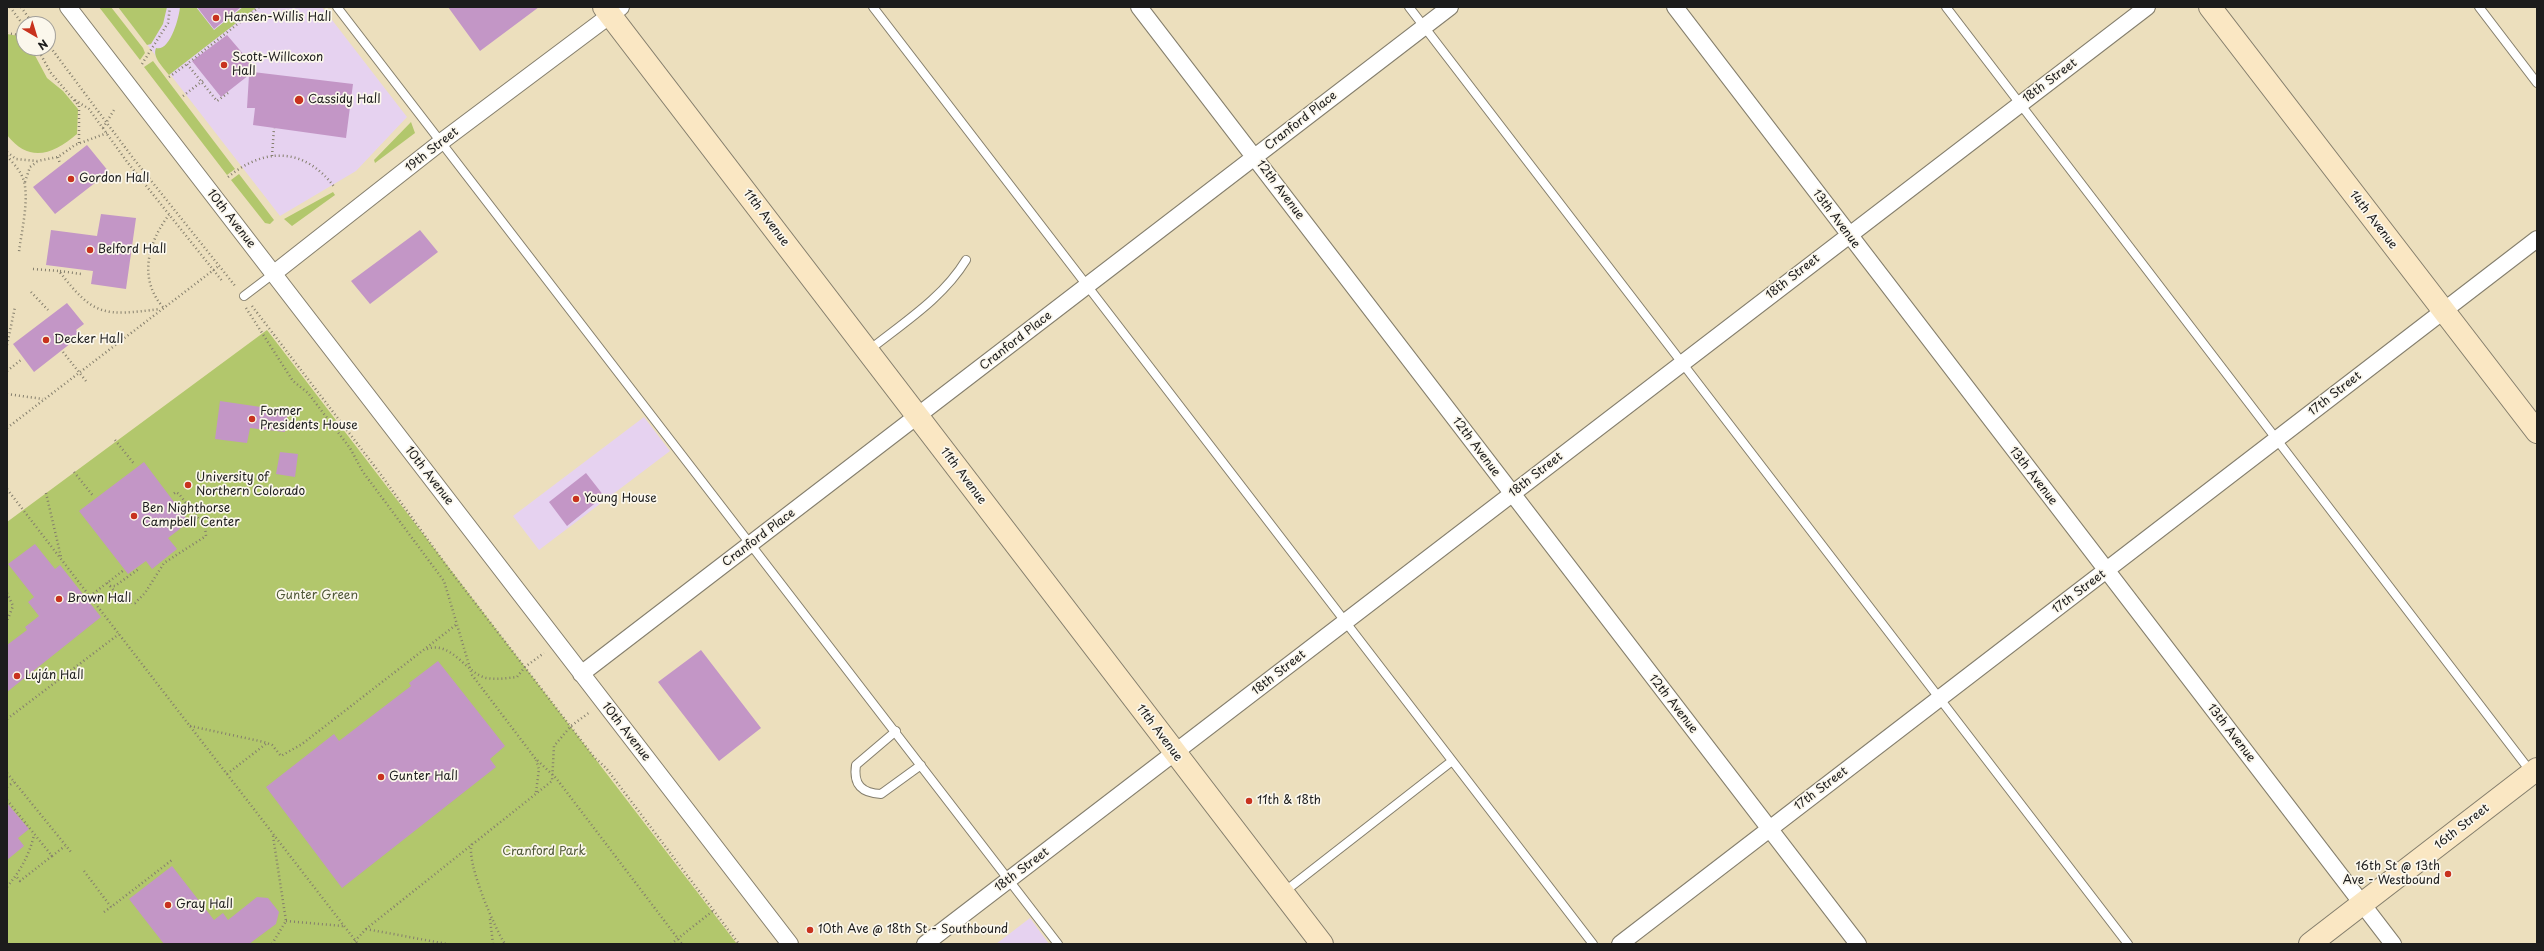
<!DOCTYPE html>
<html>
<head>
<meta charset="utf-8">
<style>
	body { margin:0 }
	#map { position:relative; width:2544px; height:951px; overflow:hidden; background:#ecdfbd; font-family:"Playpen Sans",sans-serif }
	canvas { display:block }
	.frame { position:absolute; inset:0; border:8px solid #1c1c1c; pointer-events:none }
	.north { position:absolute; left:16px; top:16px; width:40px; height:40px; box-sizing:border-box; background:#fbf7ec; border:1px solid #a29f99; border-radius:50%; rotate:142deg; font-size:11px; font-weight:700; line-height:16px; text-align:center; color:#1c1c1c }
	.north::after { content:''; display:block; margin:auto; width:14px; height:18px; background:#c8321e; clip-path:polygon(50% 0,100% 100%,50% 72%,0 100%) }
</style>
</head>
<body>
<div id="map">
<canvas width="2544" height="951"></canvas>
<div class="frame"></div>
<div class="north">N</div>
</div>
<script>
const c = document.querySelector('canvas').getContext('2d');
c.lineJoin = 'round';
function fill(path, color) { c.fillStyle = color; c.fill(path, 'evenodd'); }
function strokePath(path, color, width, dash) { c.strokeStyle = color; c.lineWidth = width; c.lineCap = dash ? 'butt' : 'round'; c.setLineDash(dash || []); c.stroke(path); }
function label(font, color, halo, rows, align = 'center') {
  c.font = font + ' "Playpen Sans",sans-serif'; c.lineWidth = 3.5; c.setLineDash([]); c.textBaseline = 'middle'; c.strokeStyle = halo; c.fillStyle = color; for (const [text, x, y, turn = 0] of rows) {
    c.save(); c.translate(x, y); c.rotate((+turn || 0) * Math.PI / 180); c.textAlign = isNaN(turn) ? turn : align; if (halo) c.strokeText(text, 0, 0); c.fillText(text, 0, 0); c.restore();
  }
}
fill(new Path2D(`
	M 118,7 L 322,7 L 407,117 L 356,171 L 280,216 Z
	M 644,417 L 670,451 L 539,550 L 513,516 Z
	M 1030,918 L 1049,944 L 996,944 Z`), '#e6d2f0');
fill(new Path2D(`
	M 99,7 L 111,7 L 143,48 L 145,53 L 140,60 Z
	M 118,7 L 167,7 L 163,24 L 151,44 L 147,45 Z
	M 180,7 L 196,7 L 214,30 L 243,7 L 257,7 L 169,75 C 163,67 152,57 156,48 C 170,52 179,18 180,7 Z
	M 7,34 L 24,37 L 24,48 L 31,48 L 47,78 L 63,91 L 78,109 L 77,134 C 53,154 30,164 7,135 Z
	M 153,61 L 235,169 L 227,175 L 144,67 Z
	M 411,122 L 415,133 L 375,163 L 374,160 Z
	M 239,174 L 274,220 L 270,224 L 265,223 L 231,180 Z
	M 333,192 L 335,195 L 292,226 L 284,219 Z
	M 267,330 L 737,944 L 7,944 L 7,522 Z`), '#b2c76c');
fill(new Path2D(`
	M 197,7 L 241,7 L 214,29 Z
	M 448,7 L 539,7 L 480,51 Z
	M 227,35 L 256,69 L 253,72 L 353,84 L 346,138 L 253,125 L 255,108 L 247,108 L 249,75 L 221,97 L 192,61 Z
	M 87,145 L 109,172 L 55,214 L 33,187 Z
	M 101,214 L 136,218 L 126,289 L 91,284 L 93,271 L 46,265 L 51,230 L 97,236 Z
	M 420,230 L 438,252 L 370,304 L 351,281 Z
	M 67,303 L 84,324 L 76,330 L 80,336 L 34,372 L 13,344 Z
	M 220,401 L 288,411 L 285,432 L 250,428 L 247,443 L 215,439 Z
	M 280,452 L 298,454 L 295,477 L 276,474 Z
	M 144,462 L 189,522 L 168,538 L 177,549 L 152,569 L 146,561 L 128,574 L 79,511 Z
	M 586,473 L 604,496 L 567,526 L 549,502 Z
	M 35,544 L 55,569 L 60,565 L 101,617 L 7,692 L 7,645 L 27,630 L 25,627 L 39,616 L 28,602 L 34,597 L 8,564 Z
	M 701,650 L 761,728 L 719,761 L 658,682 Z
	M 438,661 L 505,746 L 490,759 L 496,767 L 342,888 L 266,787 L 334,734 L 339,741 L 411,686 L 409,683 Z
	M 7,803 L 29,829 L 18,838 L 24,846 L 7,860 Z
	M 172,866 L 214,920 L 223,913 L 228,920 L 257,897 L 268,898 L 279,912 L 276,924 L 249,944 L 164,944 L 129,899 Z`), '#c396c6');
const lane = new Path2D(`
	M 337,7 L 1058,944
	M 873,7 L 1593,944
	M 1409,7 L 2128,944
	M 1946,7 L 2531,772
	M 2479,7 L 2537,83
	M 244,296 L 273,274
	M 868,351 C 903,323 943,298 966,260
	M 896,731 L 856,765 C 853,785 862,793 881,794 L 921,765
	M 1284,892 L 1452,761`);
const street = new Path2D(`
	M 68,7 L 790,944
	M 1139,7 L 1858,944
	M 1675,7 L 2393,944
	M 273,274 L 441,142 L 621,7
	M 581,674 L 1450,7
	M 925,944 L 2147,7
	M 1620,944 L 2537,239`);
const secondary = new Path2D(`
	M 604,7 L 1322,944
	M 2210,7 L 2537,432
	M 2310,944 L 2537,769`);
strokePath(lane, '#847e6c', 10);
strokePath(street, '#847e6c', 18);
strokePath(secondary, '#847e6c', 24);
strokePath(new Path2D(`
	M 10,7 L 24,26
	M 21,7 L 33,24
	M 7,33 L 24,36
	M 48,44 L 133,158 L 236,287
	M 37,48 L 51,73 L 79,106 L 79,143
	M 142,64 L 168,23 L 170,7
	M 169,77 L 187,64
	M 228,93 L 217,101 L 187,64 L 259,7
	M 183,96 L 205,79
	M 75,100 L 89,109 L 128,163 L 223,282
	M 103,128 L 114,110
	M 7,152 L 16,159 L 37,161 L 58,157 L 75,145 L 107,133
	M 7,156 C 12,162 19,169 22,176 C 31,194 21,233 19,252
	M 272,156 L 274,128
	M 58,157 L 60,164
	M 228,177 C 266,146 306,148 335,188
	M 25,182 L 30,167 L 37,162
	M 33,269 L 59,271 C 94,317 104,316 160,309
	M 60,271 L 81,274
	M 31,292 L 48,310
	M 252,306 L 379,472 L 449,569 L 594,757 L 606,768 L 739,944
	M 163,307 C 138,279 148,242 169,215
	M 246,308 L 293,381 L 308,393 L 350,448 L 363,472 L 444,581 L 472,675 L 535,758 L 556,778 L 682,944
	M 7,345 L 15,307
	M 63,352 L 86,381
	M 7,371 L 22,359
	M 7,394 L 43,399
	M 7,428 L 220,265
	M 115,440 L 135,465
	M 74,472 L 94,497
	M 7,489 L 358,944
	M 46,493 L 61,557
	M 107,583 L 110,586 L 115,586 L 140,568
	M 110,586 L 124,602 L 135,603 L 145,593 L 164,563 L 206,536 L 205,527 L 179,494 L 176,492 L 172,495
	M 7,593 L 13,606 L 7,621
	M 90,596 L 124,570
	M 427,649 C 451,640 466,673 486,678 C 497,680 507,678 517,677 L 525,667 L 544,653
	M 7,719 L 119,634
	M 190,726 L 264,742 L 272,745 L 281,756 L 302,744 L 457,624
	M 7,773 L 71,852
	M 227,774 L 267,743
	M 7,787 L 14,782
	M 536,792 L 539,769 L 536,760
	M 7,800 L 52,856 L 20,881 L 16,876
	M 472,844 C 465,860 495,929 505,944
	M 52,856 L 65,846
	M 84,871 L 111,907 L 172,860
	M 7,887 C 20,871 29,856 34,835
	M 104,912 L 111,907
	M 490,919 L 493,944
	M 286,921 L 343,926
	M 366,929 L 447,944
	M 272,944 L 286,921 L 273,836
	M 352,944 L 366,929 L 552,781 L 554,746 L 571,726 L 590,712
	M 671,944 L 714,910`), '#847e6c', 2.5, [1, 3]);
strokePath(lane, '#fff', 8);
strokePath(street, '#fff', 16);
strokePath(secondary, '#fae7c3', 22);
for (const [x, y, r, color] of [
	[216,18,4,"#c8321e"],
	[224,65,4,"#c8321e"],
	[299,100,5,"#c8321e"],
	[71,179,4,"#c8321e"],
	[90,250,4,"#c8321e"],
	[46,340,4,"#c8321e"],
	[252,419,4,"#c8321e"],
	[188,485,4,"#c8321e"],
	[576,499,4,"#c8321e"],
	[134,516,4,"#c8321e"],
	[59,599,4,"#c8321e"],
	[17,676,4,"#c8321e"],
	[381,777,4,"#c8321e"],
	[1249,801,4,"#c8321e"],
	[2448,874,4,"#c8321e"],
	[168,905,4,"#c8321e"],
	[810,930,4,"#c8321e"]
]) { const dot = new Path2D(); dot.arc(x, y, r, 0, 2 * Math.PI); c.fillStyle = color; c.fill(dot); strokePath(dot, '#fbf7ec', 1.5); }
label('12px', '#1c1c1c', '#fbf7ec', [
	["Hansen-Willis Hall",224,18],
	["Scott-Willcoxon",232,58],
	["Hall",232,72],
	["Cassidy Hall",308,100],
	["Gordon Hall",79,179],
	["Belford Hall",98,250],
	["Decker Hall",54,340],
	["Former",260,412],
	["Presidents House",260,426],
	["University of",196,478],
	["Northern Colorado",196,492],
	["Young House",584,499],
	["Ben Nighthorse",142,509],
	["Campbell Center",142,523],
	["Brown Hall",67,599],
	["Luján Hall",25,676],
	["Gunter Hall",389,777],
	["11th & 18th",1257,801],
	["16th St @ 13th",2440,867,"right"],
	["Ave - Westbound",2440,881,"right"],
	["Gray Hall",176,905],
	["10th Ave @ 18th St - Southbound",818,930]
], 'left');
label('12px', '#1c1c1c', '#fbf7ec', [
	["18th Street",2050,81,-37],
	["Cranford Place",1301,121,-38],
	["19th Street",432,150,-38],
	["12th Avenue",1280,190,53],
	["11th Avenue",766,218,53],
	["10th Avenue",231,219,52],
	["13th Avenue",1836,219,53],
	["14th Avenue",2373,220,52],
	["18th Street",1793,277,-38],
	["Cranford Place",1016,341,-38],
	["17th Street",2335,394,-38],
	["12th Avenue",1476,447,53],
	["18th Street",1536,475,-38],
	["10th Avenue",429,476,52],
	["11th Avenue",963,476,53],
	["13th Avenue",2033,476,52],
	["Cranford Place",759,538,-37],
	["17th Street",2079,592,-37],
	["18th Street",1279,673,-38],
	["12th Avenue",1673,704,52],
	["10th Avenue",626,732,52],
	["11th Avenue",1159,733,53],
	["13th Avenue",2231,733,52],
	["17th Street",1821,789,-37],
	["16th Street",2462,827,-38],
	["18th Street",1022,870,-37]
]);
label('12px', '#505838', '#fbf7ec', [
	["Gunter Green",317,596],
	["Cranford Park",544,852]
]);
</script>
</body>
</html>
